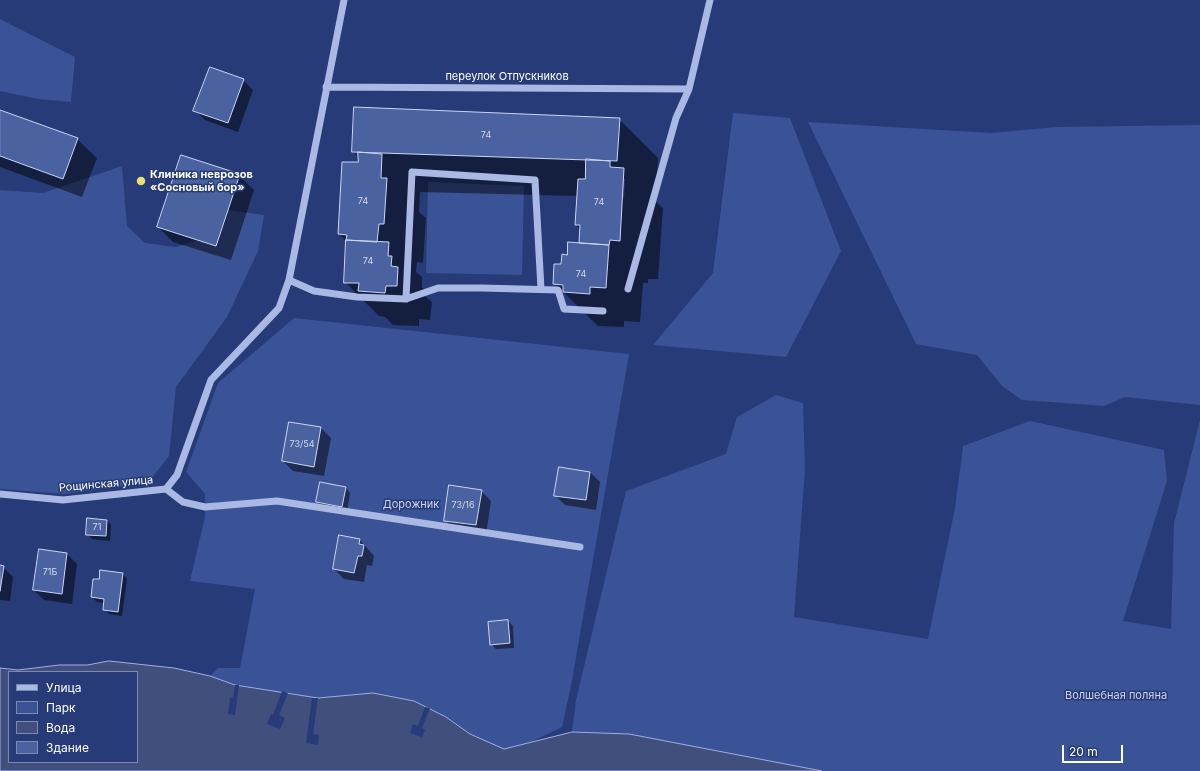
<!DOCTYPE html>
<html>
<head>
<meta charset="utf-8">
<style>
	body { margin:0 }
	#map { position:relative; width:1200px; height:771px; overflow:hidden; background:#263b78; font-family:Inter,sans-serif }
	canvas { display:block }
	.legend { position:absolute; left:8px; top:671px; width:130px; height:92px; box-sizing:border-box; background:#263b78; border:1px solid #7d89ae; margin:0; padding:5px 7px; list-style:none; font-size:12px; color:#fff }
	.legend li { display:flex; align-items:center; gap:8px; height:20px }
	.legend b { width:20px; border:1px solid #7d89ae }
	.scale { position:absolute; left:1062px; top:745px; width:61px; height:18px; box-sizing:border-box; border:2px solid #fff; border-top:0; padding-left:5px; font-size:12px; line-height:14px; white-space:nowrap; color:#fff; -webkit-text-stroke:3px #263b78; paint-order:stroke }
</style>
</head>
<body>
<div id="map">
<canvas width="1200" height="771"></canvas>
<ul class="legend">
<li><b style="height:5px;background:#a9b9e3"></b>Улица</li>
<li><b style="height:11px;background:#3a5296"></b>Парк</li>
<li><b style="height:11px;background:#404f7c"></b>Вода</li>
<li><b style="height:11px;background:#4b62a0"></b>Здание</li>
</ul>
<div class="scale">20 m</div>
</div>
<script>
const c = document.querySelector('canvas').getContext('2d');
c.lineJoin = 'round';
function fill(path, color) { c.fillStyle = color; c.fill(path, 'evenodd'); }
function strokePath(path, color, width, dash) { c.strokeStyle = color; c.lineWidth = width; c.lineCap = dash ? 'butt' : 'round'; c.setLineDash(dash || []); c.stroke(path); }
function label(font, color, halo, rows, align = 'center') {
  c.font = font + ' Inter,sans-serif'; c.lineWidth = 3; c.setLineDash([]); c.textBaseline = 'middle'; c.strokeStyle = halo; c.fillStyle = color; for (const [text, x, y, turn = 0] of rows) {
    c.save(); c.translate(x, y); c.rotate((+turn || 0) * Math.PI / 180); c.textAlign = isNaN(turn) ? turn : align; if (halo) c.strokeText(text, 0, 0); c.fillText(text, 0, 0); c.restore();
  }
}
fill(new Path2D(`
	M 0,19 L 75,57 L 71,102 L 38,99 L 0,91 Z
	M 733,113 L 790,118 L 841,251 L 786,357 L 653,345 L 713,273 Z
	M 808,122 L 991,133 L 1056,127 L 1200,125 L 1200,405 L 1125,397 L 1104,406 L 1022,400 L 1002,386 L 977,355 L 916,344 Z
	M 122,166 L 127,226 L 145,243 L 176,247 L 198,240 L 228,210 L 264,215 L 258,251 L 227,317 L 176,387 L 169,456 L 148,483 L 64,494 L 0,489 L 0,190 L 43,193 Z
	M 428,182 L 524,186 L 522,275 L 426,273 Z
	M 294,318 L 629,354 L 571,686 L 562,727 L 531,742 L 504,749 L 470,734 L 446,717 L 414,701 L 373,693 L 318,698 L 235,685 L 210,676 L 218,668 L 240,668 L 255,589 L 190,581 L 205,517 L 205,494 L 186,472 L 218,383 Z
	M 776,395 L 803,403 L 805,470 L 794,617 L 928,639 L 955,508 L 963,446 L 1030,421 L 1164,450 L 1167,481 L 1123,621 L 1171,629 L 1174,523 L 1200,420 L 1200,771 L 822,771 L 629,734 L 572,732 L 576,700 L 626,491 L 726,454 L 737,417 Z`), '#3a5296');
const water = new Path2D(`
	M 109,661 L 174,668 L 210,676 L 235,685 L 318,698 L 373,693 L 414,701 L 446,717 L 470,734 L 504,749 L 572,732 L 629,734 L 822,771 L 0,771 L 0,668 L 18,670 L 59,665 L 87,665 ZM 9,672 L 137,672 L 137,762 L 9,762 Z`);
fill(water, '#404f7c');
strokePath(water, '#9eb1e3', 1);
fill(new Path2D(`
	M 235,685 L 239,685 L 235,715 L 228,714 L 230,698 L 233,698 Z
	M 282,691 L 288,693 L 279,715 L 285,718 L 280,729 L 267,724 L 271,714 L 273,715 Z
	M 312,698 L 318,698 L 313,734 L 319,735 L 318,745 L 306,743 Z
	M 425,707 L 430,708 L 422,728 L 425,730 L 422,737 L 410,733 L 413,724 L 418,726 Z`), '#263b78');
fill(new Path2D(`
	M 243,80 L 253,90 L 238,132 L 205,120 L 195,110 Z
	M 0,111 L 77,139 L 97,158 L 82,197 L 0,167 Z
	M 619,119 L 658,158 L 655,201 L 663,208 L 658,279 L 648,279 L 648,283 L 643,283 L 640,322 L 624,321 L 624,327 L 598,326 L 554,283 L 568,256 L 580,244 L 581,230 L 576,225 L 578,196 L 420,192 L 419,212 L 426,218 L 423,263 L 417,262 L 416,272 L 422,277 L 422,287 L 426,291 L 425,296 L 432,302 L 430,320 L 419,319 L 419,326 L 393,325 L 385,317 L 379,316 L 345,282 L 347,242 L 339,234 L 359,163 L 359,158 L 353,151 ZM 623,179 L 625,179 L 624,198 L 622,196 Z
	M 239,175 L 254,190 L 231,260 L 173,242 L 158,227 Z
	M 321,428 L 331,438 L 324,476 L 293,471 L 283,461 Z
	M 590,472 L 600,482 L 596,510 L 565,505 L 555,495 Z
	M 346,488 L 350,493 L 347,511 L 322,506 L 317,502 Z
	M 481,491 L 491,501 L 486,535 L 455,530 L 445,520 Z
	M 107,520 L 111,525 L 110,541 L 92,539 L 87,534 Z
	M 340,537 L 360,540 L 374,556 L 372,566 L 367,565 L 364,582 L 344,579 L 334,569 Z
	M 67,554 L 77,564 L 72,604 L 44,600 L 34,590 Z
	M 0,566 L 3,567 L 13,577 L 10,601 L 0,600 Z
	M 123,574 L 127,579 L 122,616 L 109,614 L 104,609 L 105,603 L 97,602 L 92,597 L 100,580 Z
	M 508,621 L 513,626 L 514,648 L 496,649 L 491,644 Z`), '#0007');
const building = new Path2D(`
	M 210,67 L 244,79 L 228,123 L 193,111 Z
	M 354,107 L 620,118 L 617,161 L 352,152 Z
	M 0,110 L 78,138 L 63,179 L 0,156 Z
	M 358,152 L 382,154 L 381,178 L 387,178 L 384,224 L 379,224 L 377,242 L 346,240 L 347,235 L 338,234 L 342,162 L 358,162 Z
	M 181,155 L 240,174 L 216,246 L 157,227 Z
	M 586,159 L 610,161 L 610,167 L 624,168 L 620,241 L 610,240 L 609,245 L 579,243 L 580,225 L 575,225 L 578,179 L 585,179 Z
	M 346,240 L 389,242 L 388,256 L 392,256 L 391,266 L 398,267 L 397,286 L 386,286 L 385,293 L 358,291 L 359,283 L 344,283 Z
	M 568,242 L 609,245 L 606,288 L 590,287 L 590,294 L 563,292 L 563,285 L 553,284 L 554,264 L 561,264 L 562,254 L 567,255 Z
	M 289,422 L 321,427 L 314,467 L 282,461 Z
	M 559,467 L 590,472 L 586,500 L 554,496 Z
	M 320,482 L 346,487 L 342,507 L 316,502 Z
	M 449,485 L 482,490 L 476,525 L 444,521 Z
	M 87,518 L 107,520 L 106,536 L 86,535 Z
	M 339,535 L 360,539 L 359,544 L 364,545 L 362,556 L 358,556 L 354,573 L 333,569 Z
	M 39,549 L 67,553 L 62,594 L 33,590 Z
	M 0,565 L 4,566 L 0,591 Z
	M 100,570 L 123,573 L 118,612 L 103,610 L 104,599 L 91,597 L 93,579 L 99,579 Z
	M 508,620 L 510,643 L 490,645 L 488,622 Z`);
fill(building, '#4b62a0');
strokePath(building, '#cbd6f3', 1);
strokePath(new Path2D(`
	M 326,87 L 689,89
	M 289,280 L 314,291 L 357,297 L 406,299 L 438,288 L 482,288 L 558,290 L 564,309 L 603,311
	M 628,289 L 676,118 L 689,89 L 710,0
	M 406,299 L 412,172 L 535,180 L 541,289
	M 166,489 L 177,475 L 211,380 L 279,308 L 289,280 L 344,0
	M 166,489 L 183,502 L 205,507 L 277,501 L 580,547
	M 0,494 L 63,500 L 166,489`), '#a9b9e3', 7);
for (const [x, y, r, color] of [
	[141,181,5,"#ebde6f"]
]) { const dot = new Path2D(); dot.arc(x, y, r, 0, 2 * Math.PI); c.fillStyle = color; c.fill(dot); strokePath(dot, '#263b78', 1.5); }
label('9px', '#d2d8e7', null, [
	["74",486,135],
	["74",363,201],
	["74",599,202],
	["74",368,261],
	["74",581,274],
	["73/54",302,444],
	["73/16",463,505],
	["71",97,527],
	["71Б",50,572]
]);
label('11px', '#fff', '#263b78', [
	["переулок Отпускников",507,77],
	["Рощинская улица",106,484,-5]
]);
label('bold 11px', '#fff', '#263b78', [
	["Клиника неврозов",150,175],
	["«Сосновый бор»",150,188]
], 'left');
label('11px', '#cbd6f3', '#263b78', [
	["Дорожник",411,505],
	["Волшебная поляна",1116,696]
]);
</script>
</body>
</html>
